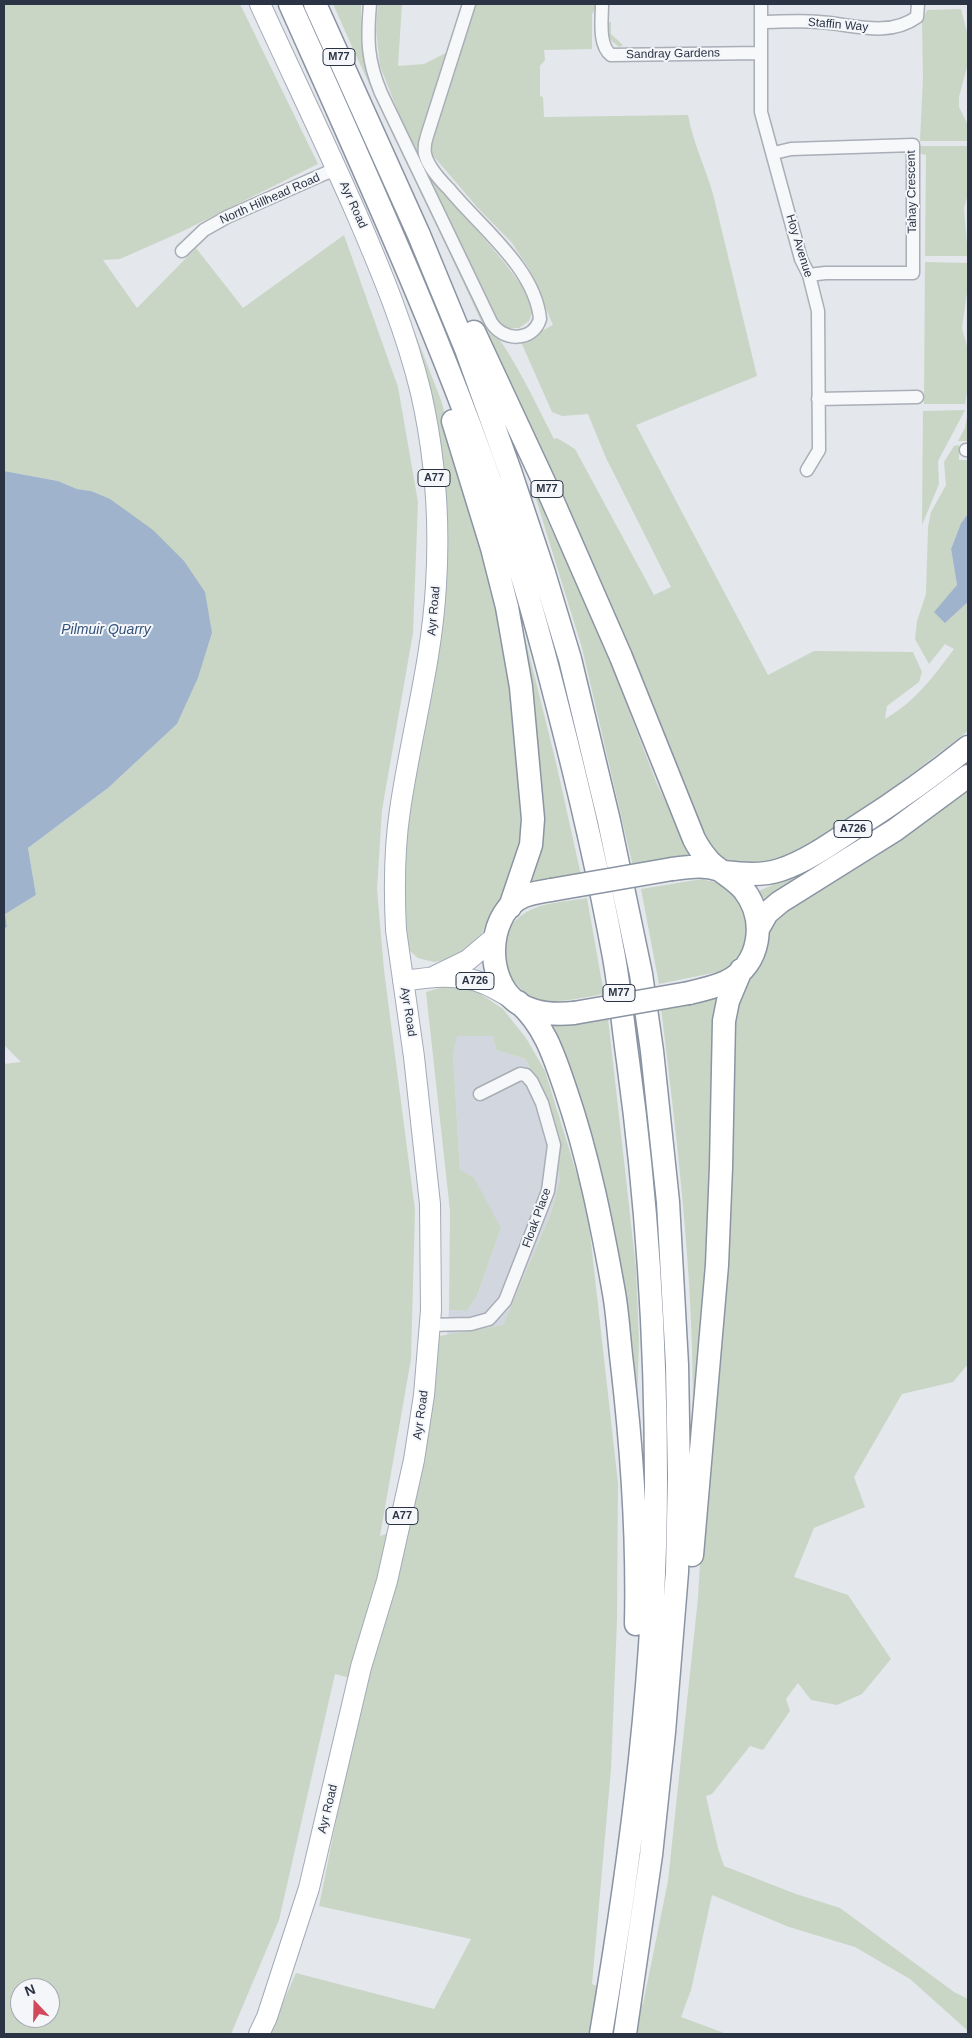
<!DOCTYPE html>
<html>
<head>
<meta charset="utf-8">
<style>
	body { margin:0 }
	#map { position:relative; width:972px; height:2038px; overflow:hidden; background:#e4e7ec; font-family:Helvetica,sans-serif }
	canvas { display:block }
	.frame { position:absolute; inset:0; border:5px solid #2b3445; pointer-events:none }
	.north { position:absolute; left:10px; top:1978px; width:50px; height:50px; box-sizing:border-box; background:#f4f6f9; border:1px solid #a4a8b1; border-radius:50%; rotate:339deg; font-size:14px; font-weight:700; line-height:20px; text-align:center; color:#2b3445 }
	.north::after { content:''; display:block; margin:auto; width:18px; height:22px; background:#d1495b; clip-path:polygon(50% 0,100% 100%,50% 72%,0 100%) }
</style>
</head>
<body>
<div id="map">
<canvas width="972" height="2038"></canvas>
<div class="frame"></div>
<div class="north">N</div>
</div>
<script>
const c = document.querySelector('canvas').getContext('2d');
c.lineJoin = 'round';
function fill(path, color) { c.fillStyle = color; c.fill(path, 'evenodd'); }
function strokePath(path, color, width, dash) { c.strokeStyle = color; c.lineWidth = width; c.lineCap = dash ? 'butt' : 'round'; c.setLineDash(dash || []); c.stroke(path); }
function label(font, color, halo, rows, align = 'center') {
  c.font = font + ' Helvetica,sans-serif'; c.lineWidth = 4; c.setLineDash([]); c.textBaseline = 'middle'; c.strokeStyle = halo; c.fillStyle = color; for (const [text, x, y, turn = 0] of rows) {
    c.save(); c.translate(x, y); c.rotate((+turn || 0) * Math.PI / 180); c.textAlign = isNaN(turn) ? turn : align; if (halo) c.strokeText(text, 0, 0); c.fillText(text, 0, 0); c.restore();
  }
}
fill(new Path2D(`
	M 456,1036 L 493,1036 L 496,1050 L 525,1059 L 544,1094 L 560,1180 L 551,1213 L 503,1325 L 447,1335 L 449,1310 L 467,1311 L 477,1296 L 501,1228 L 460,1170 L 453,1054 Z`), '#d2d6de');
fill(new Path2D(`
	M 4,4 L 240,4 L 318,164 L 181,232 L 120,259 L 103,260 L 137,308 L 196,248 L 243,308 L 344,235 L 398,387 L 418,502 L 413,633 L 382,810 L 377,889 L 384,970 L 415,1210 L 411,1359 L 380,1536 L 410,1525 L 432,1402 L 439,1336 L 503,1325 L 551,1213 L 560,1180 L 544,1094 L 525,1059 L 496,1050 L 493,1036 L 457,1036 L 453,1054 L 460,1170 L 474,1178 L 501,1228 L 477,1296 L 467,1311 L 449,1310 L 450,1211 L 426,992 L 453,984 L 476,991 L 503,1009 L 526,1038 L 545,1071 L 587,1207 L 618,1483 L 617,1621 L 611,1769 L 592,1984 L 643,2004 L 668,1881 L 698,1598 L 731,1007 L 761,959 L 772,927 L 784,913 L 877,856 L 968,791 L 968,1364 L 953,1382 L 902,1394 L 854,1477 L 865,1507 L 814,1528 L 794,1577 L 848,1595 L 891,1659 L 862,1694 L 837,1705 L 811,1700 L 798,1683 L 786,1699 L 790,1711 L 763,1750 L 750,1746 L 712,1794 L 706,1796 L 718,1848 L 724,1866 L 796,1894 L 840,1908 L 954,1992 L 968,1999 L 968,2031 L 910,1979 L 855,1947 L 789,1927 L 712,1895 L 691,1990 L 681,2017 L 727,2034 L 269,2034 L 296,1973 L 434,2009 L 471,1939 L 319,1906 L 341,1796 L 368,1683 L 335,1674 L 279,1920 L 231,2034 L 4,2034 L 4,1064 L 21,1062 L 4,1045 L 4,929 L 7,927 L 4,914 L 36,895 L 28,848 L 108,788 L 177,724 L 198,678 L 212,633 L 91,491 L 77,489 L 58,481 L 4,471 ZM 20,1988 L 50,1988 L 50,2018 L 20,2018 Z
	M 333,4 L 361,4 C 361,32 362,57 371,84 L 489,325 C 516,360 534,400 554,439 L 557,438 L 575,449 L 654,595 L 671,587 L 606,458 L 588,414 L 562,416 L 552,412 L 521,342 L 553,325 L 529,269 L 512,243 L 477,207 L 430,152 L 430,143 L 473,4 L 595,5 L 595,10 L 592,14 L 592,49 L 544,50 L 545,60 L 540,66 L 540,96 L 543,97 L 544,117 L 688,115 C 693,142 705,167 713,194 L 757,376 L 636,425 L 768,675 L 814,651 L 913,652 L 922,672 L 919,682 L 887,706 L 885,719 C 916,701 933,677 954,649 L 945,644 L 929,664 L 915,639 L 917,621 L 926,594 L 928,527 L 931,512 L 946,485 L 944,462 L 954,446 L 959,445 L 959,460 L 968,460 L 968,514 L 961,523 L 951,549 L 957,585 L 948,598 L 945,623 L 968,602 L 968,731 L 894,787 L 806,846 L 776,861 L 760,864 L 731,862 L 716,856 L 707,845 C 638,685 571,524 501,365 C 447,243 386,125 333,4 Z
	M 378,4 L 402,4 L 398,66 L 424,64 L 450,51 L 422,131 L 420,158 L 436,181 L 504,262 L 528,294 L 532,313 L 529,321 L 519,328 L 507,328 L 494,318 L 419,165 L 380,66 L 376,30 Z
	M 961,9 L 968,36 L 968,63 L 959,97 L 959,107 L 968,125 L 968,141 L 920,141 L 923,78 L 922,22 L 927,10 Z
	M 611,21 L 611,34 L 623,45 L 619,47 L 607,37 L 607,25 Z
	M 918,146 L 968,146 L 968,194 L 964,208 L 968,256 L 925,256 L 926,155 L 918,153 Z
	M 925,262 L 968,263 L 968,285 L 962,328 L 968,350 L 968,386 L 965,404 L 924,404 Z
	M 413,328 L 441,400 L 497,609 L 507,660 L 514,718 L 521,830 L 516,858 L 501,903 L 487,922 L 481,935 L 471,946 L 460,954 L 446,960 L 434,962 L 418,958 L 409,950 L 401,905 L 404,818 L 428,695 L 435,430 L 422,357 Z
	M 965,410 L 938,461 L 939,484 L 922,525 L 923,411 Z
	M 968,412 L 968,441 L 958,441 L 965,428 Z
	M 524,460 L 546,503 L 546,518 L 581,593 L 614,672 L 657,784 L 693,857 L 633,867 L 582,648 Z
	M 521,621 L 557,767 L 581,875 L 526,885 Z
	M 968,758 L 968,767 L 881,828 L 765,900 L 759,891 C 832,861 903,803 968,758 Z
	M 702,879 C 709,881 718,882 725,886 C 739,894 752,913 750,931 C 749,943 735,961 727,970 L 659,984 L 641,889 Z
	M 587,898 L 604,994 C 591,996 554,1004 543,1001 C 520,997 499,966 502,943 C 504,931 513,922 522,915 C 539,902 566,902 587,898 Z
	M 719,994 L 708,1278 L 692,1452 C 697,1303 679,1156 661,1008 Z
	M 608,1018 L 636,1268 L 639,1340 L 636,1447 L 628,1319 L 546,1024 Z`), '#c9d6c5');
fill(new Path2D(`
	M 4,471 L 58,481 L 77,489 L 91,491 L 110,499 L 153,530 L 184,561 L 205,592 L 212,633 L 198,678 L 177,724 L 108,788 L 28,848 L 36,895 L 5,914 L 7,927 L 4,929 Z
	M 968,514 L 968,602 L 945,623 L 934,612 L 957,585 L 951,549 L 961,523 Z`), '#9fb4cc');
const street = new Path2D(`
	M 370,4 C 367,39 367,60 381,93 L 491,322 C 503,342 533,342 540,319 C 535,268 480,227 449,189 C 440,180 428,167 425,154 C 424,148 425,142 427,136 L 469,4
	M 602,4 C 602,19 598,45 611,55 L 760,53
	M 761,4 L 761,22 C 780,22 800,20 819,22 C 852,24 888,38 917,17 L 918,4
	M 761,22 L 761,112 L 801,259 L 809,275 L 818,311 L 819,450 L 807,470
	M 774,153 L 791,149 L 913,145 L 913,273 L 825,273 L 809,275
	M 182,251 L 204,230 L 227,217 L 326,173 L 337,171
	M 818,399 L 917,397
	M 966,450 L 968,450
	M 430,1325 L 471,1324 L 489,1319 L 505,1301 L 548,1191 L 554,1145 L 542,1103 L 532,1082 L 526,1075 L 520,1074 L 480,1094`);
const primary = new Path2D(`
	M 435,976 L 468,960 L 494,938
	M 403,981 C 430,977 459,973 485,984 C 495,988 504,994 513,999
	M 259,2034 L 267,2017 L 309,1888 L 361,1667 L 387,1581 L 414,1460 L 424,1395 L 431,1310 L 430,1204 L 414,1057 L 396,930 C 394,890 394,850 400,810 C 411,734 432,661 436,585 C 440,521 435,455 421,393 C 406,331 382,273 357,215 C 326,144 292,74 260,4`);
const highway = new Path2D(`
	M 290,4 C 370,183 452,361 513,548 C 530,598 543,649 556,700 C 578,785 598,870 614,957 C 620,991 623,1026 628,1061 C 647,1200 656,1340 656,1480 C 656,1665 632,1852 601,2034
	M 315,4 L 419,235 L 466,349 L 510,471 L 544,573 L 570,659 L 609,821 L 641,974 L 652,1051 L 668,1202 L 677,1365 L 679,1477 L 677,1572 L 664,1732 L 651,1855 L 625,2034
	M 474,332 L 551,497 L 621,657 L 694,839 C 698,847 703,854 709,861 C 720,872 734,878 744,890 C 767,920 761,965 726,982 C 715,987 702,990 689,993
	M 453,421 L 492,548 L 507,607 L 521,687 L 533,819 L 531,845 L 510,907
	M 672,869 C 689,867 704,864 720,870
	M 723,872 C 742,874 762,876 780,870 C 807,861 832,843 856,827 C 895,802 932,776 968,747
	M 551,890 C 540,892 528,893 518,899 C 487,920 486,978 515,1001 C 532,1014 554,1015 574,1013
	M 759,927 L 767,913 L 780,902 L 895,830 L 968,776
	M 518,1002 C 545,1025 555,1059 566,1091 C 588,1155 602,1225 614,1293 C 618,1316 619,1340 622,1364 C 632,1450 638,1537 636,1624
	M 692,1555 L 717,1265 L 721,1167 L 724,1021 L 728,1001 L 741,970`);
strokePath(street, '#a9aeb7', 15);
strokePath(primary, '#a3abb8', 22);
strokePath(highway, '#8b94a3', 25);
strokePath(street, '#f7f8fa', 12);
strokePath(primary, '#fff', 20);
strokePath(highway, '#fff', 22);
const highwayBridge = new Path2D(`
	M 551,890 L 672,869
	M 574,1013 L 689,993`);
strokePath(highwayBridge, '#8b94a3', 25, []);
strokePath(highwayBridge, '#fff', 22);
for (const [x, y, w] of [
	[339,57,32],
	[434,478,32],
	[547,489,32],
	[853,829,38],
	[475,981,38],
	[619,993,32],
	[402,1516,32]
]) { const box = new Path2D(); box.roundRect(x - w / 2, y - 8.5, w, 17, 4); c.fillStyle = '#f4f6f9'; c.fill(box); strokePath(box, '#2b3445', 1); }
label('bold 11px', '#2b3445', null, [
	["M77",339,57],
	["A77",434,478],
	["M77",547,489],
	["A726",853,829],
	["A726",475,981],
	["M77",619,993],
	["A77",402,1516]
]);
label('12px', '#2b3445', '#f4f6f9', [
	["Staffin Way",838,25,5],
	["Sandray Gardens",673,54,-1],
	["Tahay Crescent",912,192,-91],
	["North Hillhead Road",270,199,-24],
	["Ayr Road",353,205,66],
	["Hoy Avenue",799,246,73],
	["Ayr Road",434,611,-85],
	["Ayr Road",408,1012,81],
	["Floak Place",537,1218,-70],
	["Ayr Road",421,1415,-82],
	["Ayr Road",328,1809,-76]
]);
label('italic 14px', '#34527a', '#f4f6f9', [
	["Pilmuir Quarry",106,630]
]);
</script>
</body>
</html>
